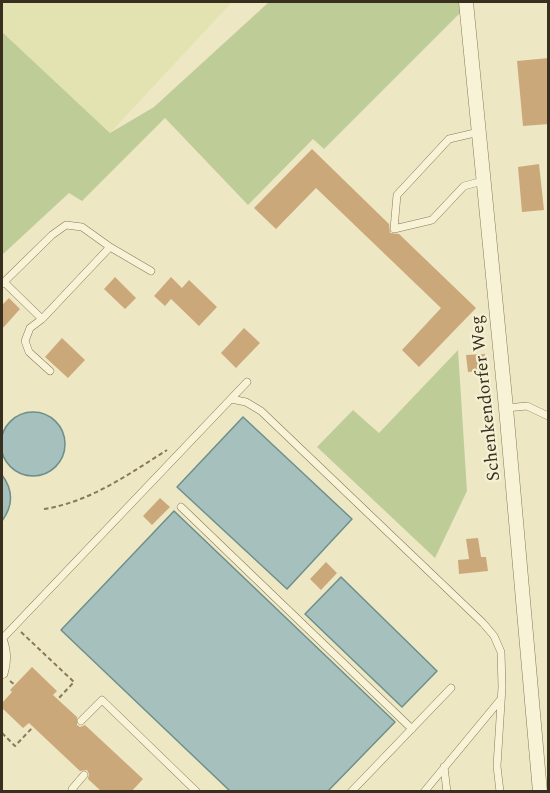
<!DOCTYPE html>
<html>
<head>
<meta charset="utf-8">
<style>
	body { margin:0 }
	#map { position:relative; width:550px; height:793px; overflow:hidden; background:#eee7c4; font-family:Spectral,serif }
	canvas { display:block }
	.frame { position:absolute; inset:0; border:3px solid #382f1e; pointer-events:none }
</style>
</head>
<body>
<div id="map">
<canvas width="550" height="793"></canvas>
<div class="frame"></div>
</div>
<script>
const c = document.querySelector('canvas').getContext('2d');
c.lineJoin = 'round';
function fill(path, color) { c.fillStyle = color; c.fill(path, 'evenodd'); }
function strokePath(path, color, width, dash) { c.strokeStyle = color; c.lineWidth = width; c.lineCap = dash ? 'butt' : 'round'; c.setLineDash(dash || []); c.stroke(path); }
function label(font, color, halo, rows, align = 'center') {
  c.font = font + ' Spectral,serif'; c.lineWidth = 4.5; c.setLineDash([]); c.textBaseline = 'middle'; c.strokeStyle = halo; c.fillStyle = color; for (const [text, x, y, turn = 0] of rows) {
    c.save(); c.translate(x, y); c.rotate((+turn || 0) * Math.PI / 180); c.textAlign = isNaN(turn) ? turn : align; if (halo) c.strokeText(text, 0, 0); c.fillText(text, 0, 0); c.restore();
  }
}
fill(new Path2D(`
	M 2,2 L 232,2 L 110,133 L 2,32 Z`), '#e3e3b1');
fill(new Path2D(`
	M 269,2 L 460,2 L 461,12 L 324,149 L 313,139 L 248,205 L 165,118 L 82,201 L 69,193 L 2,255 L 2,32 L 110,133 L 154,107 Z
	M 458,350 L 467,491 L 435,558 L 317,447 L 353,410 L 379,433 Z`), '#becc98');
const water = new Path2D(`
	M1 444a32 32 0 1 1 64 0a32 32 0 1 1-64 0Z
	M 243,417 L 352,519 L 287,589 L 177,487 Z
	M 2,475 C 14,491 13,506 2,521 Z
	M 174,511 L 395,722 L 328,791 L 230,791 L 61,630 Z
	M 341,577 L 437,671 L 402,707 L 305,614 Z`);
fill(water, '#a6c1bd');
strokePath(water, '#6c8f8b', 1.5);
fill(new Path2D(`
	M 549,58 L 549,124 L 523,126 L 517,61 Z
	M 312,149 L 389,224 L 390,233 L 399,234 L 476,308 L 419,367 L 402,350 L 441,308 L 316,188 L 276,229 L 254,208 Z
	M 539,164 L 544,210 L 522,212 L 518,167 Z
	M 115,277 L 136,298 L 125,309 L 104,289 Z
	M 171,277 L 182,288 L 189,280 L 217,307 L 199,326 L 171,299 L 165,306 L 154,296 Z
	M 9,298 L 20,309 L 2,329 L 2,305 Z
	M 244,328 L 260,343 L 236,368 L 221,353 Z
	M 62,338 L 85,360 L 68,378 L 45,357 Z
	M 485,354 L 486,370 L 468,372 L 466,355 Z
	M 160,498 L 170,507 L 152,525 L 143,516 Z
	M 478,538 L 481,557 L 486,557 L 488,571 L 459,574 L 458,560 L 469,559 L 466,539 Z
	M 326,562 L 337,573 L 321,590 L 310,579 Z
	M 32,667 L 57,691 L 53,695 L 77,717 L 77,725 L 80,727 L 85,725 L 143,779 L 131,792 L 102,792 L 88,779 L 89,774 L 87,770 L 80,771 L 29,723 L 23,728 L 2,708 L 2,703 L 12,692 L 10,690 Z`), '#cba87a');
const service = new Path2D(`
	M 479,132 L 449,139 L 397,195 L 394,229 L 432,220 L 464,186 L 483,181
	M 4,282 L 42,319 L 110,247
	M 2,284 L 52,235 L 66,225 L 82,227 L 110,247 L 151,271
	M 42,319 L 30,328 L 25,341 L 29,352 L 50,371
	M 231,399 L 246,402 L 261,411 L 483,623 L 494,636 L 501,652 L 502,687 L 497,766 L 500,792
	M 506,408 L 527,406 L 548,416
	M 181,507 L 412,729
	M 2,637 C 8,650 8,661 4,674 L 2,675
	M 2,639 L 247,382
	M 81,721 L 102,700 L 197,792
	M 444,767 L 447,792
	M 74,792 L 72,789 L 84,775
	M 351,792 L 451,688
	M 424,792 L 501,699`);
const minor = new Path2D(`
	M 466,2 L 506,408 L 540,792`);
strokePath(service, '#88795a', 8);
strokePath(minor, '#88795a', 15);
strokePath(new Path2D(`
	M 44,509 C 90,502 129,474 167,450
	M 21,632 L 74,682 L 58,699
	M 10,681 L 15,685
	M 2,733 L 15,746 L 33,727`), '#88795a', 2, [4.5, 3]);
strokePath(service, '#f8f3d7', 7);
strokePath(minor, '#f8f3d7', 14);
label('18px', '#382f1e', '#f5f0d3', [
	["Schenkendorfer Weg",487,398,-96]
]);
</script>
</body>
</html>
